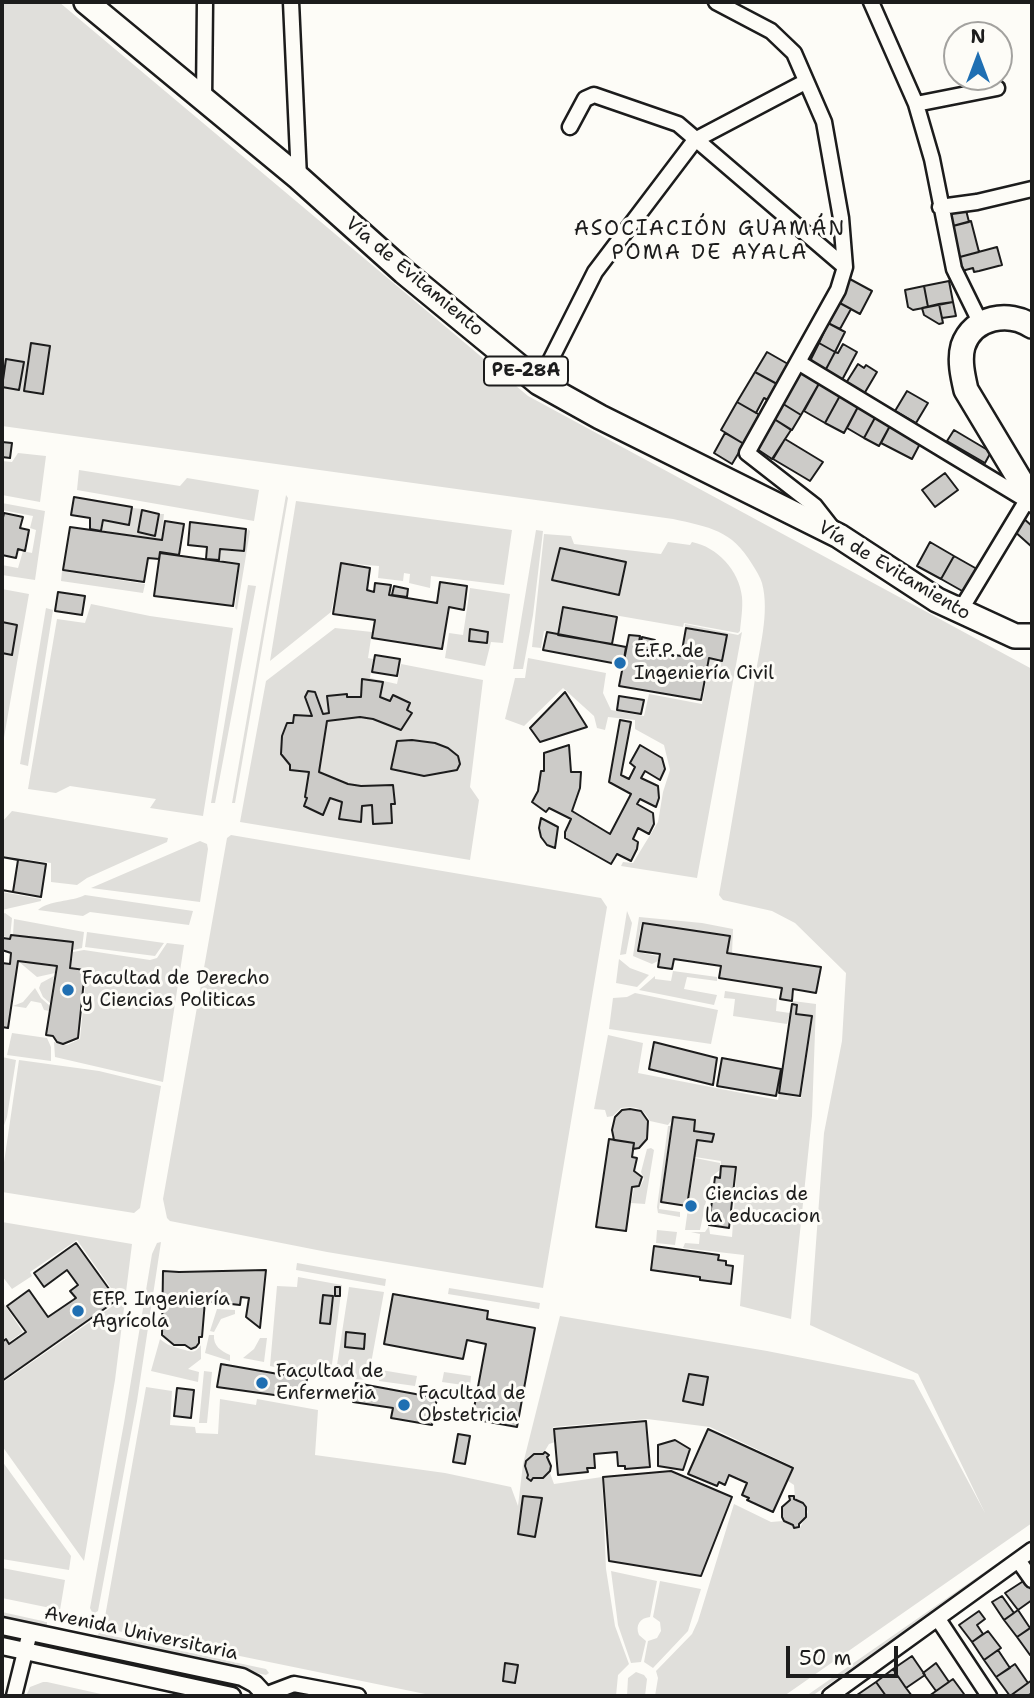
<!DOCTYPE html>
<html>
<head>
<meta charset="utf-8">
<style>
	body { margin:0 }
	#map { position:relative; width:1034px; height:1698px; overflow:hidden; background:#fdfcf7; font-family:"Shantell Sans",sans-serif }
	canvas { display:block }
	.frame { position:absolute; inset:0; border:4px solid #1c1c1c; pointer-events:none }
	.north { position:absolute; left:943px; top:21px; width:70px; height:70px; box-sizing:border-box; background:#fdfcf7; border:2px solid #a3a29f; border-radius:50%; rotate:0deg; font-size:19px; font-weight:700; line-height:28px; text-align:center; color:#1c1c1c }
	.north::after { content:''; display:block; margin:auto; width:24px; height:32px; background:#1f6fb2; clip-path:polygon(50% 0,100% 100%,50% 72%,0 100%) }
	.scale { position:absolute; left:786px; top:1646px; width:112px; height:32px; box-sizing:border-box; border:4px solid #1c1c1c; border-top:0; padding-left:9px; font-size:21px; line-height:24px; white-space:nowrap; color:#1c1c1c; -webkit-text-stroke:5px #fdfcf7; paint-order:stroke }
</style>
</head>
<body>
<div id="map">
<canvas width="1034" height="1698"></canvas>
<div class="frame"></div>
<div class="north">N</div>
<div class="scale">50 m</div>
</div>
<script>
const c = document.querySelector('canvas').getContext('2d');
c.lineJoin = 'round';
function fill(path, color) { c.fillStyle = color; c.fill(path, 'evenodd'); }
function strokePath(path, color, width, dash) { c.strokeStyle = color; c.lineWidth = width; c.lineCap = dash ? 'butt' : 'round'; c.setLineDash(dash || []); c.stroke(path); }
function label(font, color, halo, rows, align = 'center') {
  c.font = font + ' "Shantell Sans",sans-serif'; c.lineWidth = 6; c.setLineDash([]); c.textBaseline = 'middle'; c.strokeStyle = halo; c.fillStyle = color; for (const [text, x, y, turn = 0] of rows) {
    c.save(); c.translate(x, y); c.rotate((+turn || 0) * Math.PI / 180); c.textAlign = isNaN(turn) ? turn : align; if (halo) c.strokeText(text, 0, 0); c.fillText(text, 0, 0); c.restore();
  }
}
fill(new Path2D(`
	M 2,2 L 59,2 L 528,396 L 1032,669 L 1032,1523 L 784,1696 L 655,1696 L 658,1678 L 656,1671 L 692,1634 L 698,1621 L 734,1504 L 771,1522 L 783,1521 L 793,1526 L 794,1529 L 800,1528 L 808,1512 L 804,1503 L 795,1499 L 794,1485 L 788,1481 L 794,1467 L 710,1427 L 647,1419 L 553,1427 L 555,1442 L 549,1444 L 543,1454 C 533,1451 526,1456 524,1465 L 527,1475 L 526,1478 L 531,1481 L 533,1479 L 543,1479 L 550,1473 L 554,1484 L 602,1477 L 606,1569 L 615,1626 L 629,1664 L 618,1675 L 616,1696 L 435,1696 L 103,1628 L 146,1387 L 172,1391 L 170,1425 L 195,1427 L 196,1433 L 218,1434 L 220,1399 L 256,1405 L 257,1399 L 318,1410 L 315,1455 L 445,1473 L 511,1487 L 518,1506 L 523,1464 L 560,1316 L 767,1351 L 914,1380 L 985,1513 L 918,1374 L 810,1325 L 824,1133 L 842,1041 L 846,973 L 795,923 L 772,911 L 723,900 L 719,895 C 732,823 744,751 755,679 C 759,649 770,613 762,583 C 760,577 756,570 752,564 C 732,530 709,527 673,519 L 2,426 Z
	M 18,453 L 46,456 L 40,502 L 2,495 L 2,461 L 12,462 Z
	M 79,470 L 180,486 L 187,478 L 259,490 L 254,521 L 77,490 Z
	M 286,495 L 288,498 L 235,803 L 232,803 Z
	M 296,501 L 512,530 L 504,585 L 431,576 L 430,588 L 409,583 L 410,574 L 404,573 L 403,581 L 378,578 L 379,566 L 341,563 L 331,612 L 270,661 Z
	M 2,503 L 45,511 L 35,580 L 2,575 L 2,565 L 18,568 L 23,551 L 32,553 L 36,530 L 30,528 L 33,516 L 2,510 Z
	M 133,508 L 142,509 L 137,533 L 155,537 L 160,514 L 164,514 L 161,539 L 102,531 L 104,521 L 130,525 Z
	M 248,529 L 250,531 L 237,610 L 235,608 L 240,563 L 220,560 L 221,550 L 244,552 Z
	M 536,530 L 543,531 L 533,615 L 523,669 L 513,669 Z
	M 544,534 L 571,536 L 574,544 L 661,554 L 668,542 L 690,545 L 692,542 C 717,547 739,570 742,597 C 743,608 741,620 740,631 L 738,633 L 684,623 L 683,627 L 562,606 L 557,633 L 544,631 L 541,648 L 532,647 Z
	M 62,571 L 145,584 L 143,593 L 61,581 Z
	M 248,585 L 256,586 L 215,803 L 211,803 Z
	M 470,588 L 510,594 L 503,643 L 491,642 L 485,666 L 445,658 L 449,633 L 463,635 Z
	M 2,589 L 29,594 L 2,749 Z
	M 91,604 L 150,616 L 233,628 L 203,816 L 150,808 L 156,799 L 70,786 L 56,793 L 28,789 L 57,619 L 85,623 Z
	M 46,608 L 53,610 L 28,766 L 20,764 Z
	M 685,624 L 738,635 L 742,632 L 697,878 L 621,866 L 623,862 L 633,863 L 658,822 L 663,792 L 670,770 L 664,745 L 635,729 L 635,720 L 608,717 L 605,730 L 597,728 L 594,716 L 563,688 L 524,726 L 505,719 L 515,678 L 525,678 L 528,658 L 606,673 L 603,693 L 611,710 L 644,716 L 649,694 L 702,704 L 710,659 L 723,661 L 727,634 L 685,627 Z
	M 335,628 L 372,632 L 368,658 L 373,659 L 370,678 L 397,684 L 401,664 L 483,680 L 470,787 L 479,800 L 470,860 L 240,822 L 266,681 Z
	M 12,811 L 168,838 L 167,842 L 87,878 L 77,885 L 51,882 L 51,863 L 2,856 L 2,822 Z
	M 231,835 L 601,898 L 607,907 L 543,1288 L 327,1252 L 170,1221 L 167,1218 L 163,1199 L 227,838 Z
	M 200,841 L 207,844 L 208,849 L 200,902 L 91,888 Z
	M 2,892 L 41,899 L 41,901 L 2,910 Z
	M 85,895 L 193,911 L 189,925 L 90,912 L 83,916 L 38,910 C 49,900 71,902 85,895 Z
	M 627,911 L 632,923 L 626,954 L 620,955 Z
	M 5,913 L 12,918 L 10,938 L 3,936 L 2,942 L 2,914 Z
	M 639,917 L 702,923 L 733,929 L 732,954 L 728,953 L 730,935 L 641,923 L 637,952 L 658,956 L 658,961 L 652,964 L 633,956 Z
	M 14,919 L 84,932 L 82,948 L 73,950 L 74,942 L 13,935 Z
	M 87,932 L 164,943 L 155,956 L 85,947 Z
	M 167,943 L 184,945 L 163,1082 L 55,1057 L 54,1042 L 67,1045 L 80,1039 L 87,969 L 71,967 L 73,952 L 84,950 L 150,960 L 157,958 Z
	M 619,959 L 630,968 L 649,975 L 637,987 L 616,983 Z
	M 18,961 L 56,967 L 55,973 L 37,977 Z
	M 673,971 L 717,977 L 717,981 L 687,977 L 684,989 L 717,995 L 714,1005 L 639,990 L 655,976 L 655,979 L 671,981 Z
	M 54,976 L 50,1003 L 43,997 L 39,988 L 41,983 Z
	M 35,988 L 41,998 L 50,1006 L 49,1011 L 44,1010 L 41,1003 L 31,1001 L 26,1008 L 13,1006 L 23,1002 Z
	M 725,991 L 777,999 L 776,1011 L 790,1013 L 787,1024 L 733,1016 L 735,999 L 724,998 Z
	M 635,993 L 718,1010 L 711,1044 L 609,1029 L 613,998 L 627,997 Z
	M 793,1001 L 816,1004 L 812,1116 L 791,1319 L 740,1306 L 744,1255 L 683,1248 L 685,1243 L 699,1244 L 700,1234 L 691,1232 L 705,1232 L 709,1226 L 710,1234 L 732,1237 L 737,1167 L 721,1165 L 721,1161 L 695,1157 L 697,1141 L 713,1143 L 714,1134 L 694,1131 L 695,1119 L 674,1117 L 668,1125 L 650,1121 C 643,1107 635,1106 621,1108 L 613,1116 L 607,1117 L 605,1110 L 594,1109 L 608,1035 L 643,1043 L 638,1073 L 778,1100 L 779,1094 L 801,1098 L 813,1016 L 797,1013 L 798,1004 L 792,1003 Z
	M 12,1033 L 47,1038 L 51,1047 L 51,1061 L 7,1055 Z
	M 2,1057 L 16,1060 L 7,1117 L 2,1131 Z
	M 19,1060 L 99,1071 L 161,1086 L 140,1208 L 134,1213 L 2,1192 L 2,1176 Z
	M 668,1126 L 671,1126 L 659,1209 L 680,1212 L 680,1217 L 658,1213 L 657,1207 Z
	M 651,1148 L 654,1150 L 645,1204 L 631,1203 L 634,1188 L 640,1187 L 644,1179 L 641,1172 L 647,1149 Z
	M 695,1158 L 720,1163 L 720,1170 L 711,1177 L 700,1230 L 685,1230 Z
	M 2,1222 L 132,1244 L 115,1380 L 84,1561 L 2,1446 L 2,1383 L 120,1301 L 77,1240 L 30,1272 L 32,1276 L 12,1289 L 2,1276 Z
	M 657,1230 L 677,1232 L 675,1245 L 656,1243 Z
	M 161,1242 L 137,1401 L 98,1611 L 93,1614 L 90,1608 L 124,1423 L 152,1254 L 157,1243 Z
	M 297,1263 L 386,1279 L 385,1286 L 296,1270 Z
	M 298,1277 L 342,1285 L 330,1380 L 270,1366 L 277,1286 L 297,1287 Z
	M 349,1287 L 384,1292 L 368,1380 L 335,1378 Z
	M 449,1288 L 540,1303 L 539,1309 L 448,1294 Z
	M 2,1301 L 23,1332 L 9,1342 L 6,1338 L 2,1340 Z
	M 217,1309 L 235,1310 L 235,1314 L 221,1319 L 214,1332 L 210,1331 Z
	M 209,1335 L 214,1335 C 213,1346 221,1351 230,1355 L 230,1361 L 205,1353 Z
	M 260,1338 L 267,1338 L 264,1362 L 243,1358 L 254,1349 Z
	M 160,1339 C 168,1346 172,1346 181,1349 C 191,1351 194,1355 201,1345 L 201,1359 L 188,1369 L 199,1372 L 198,1382 L 151,1371 Z
	M 381,1370 L 417,1376 L 415,1386 L 379,1381 Z
	M 204,1371 L 212,1372 L 207,1423 L 199,1423 Z
	M 444,1372 L 471,1376 L 470,1386 L 442,1382 Z
	M 2,1461 L 71,1556 L 69,1570 L 2,1559 Z
	M 1032,1539 L 1032,1543 L 812,1696 L 806,1696 Z
	M 2,1568 L 65,1580 L 60,1610 L 2,1598 Z
	M 611,1571 L 657,1581 L 650,1617 C 640,1618 635,1625 639,1635 L 646,1641 L 641,1662 L 631,1663 L 618,1625 Z
	M 660,1581 L 701,1589 L 688,1631 L 653,1668 L 644,1662 L 648,1641 L 657,1638 L 661,1631 L 660,1622 L 653,1617 Z
	M 2,1612 L 47,1622 L 47,1626 L 45,1628 L 2,1618 Z
	M 99,1633 L 266,1669 L 269,1673 L 266,1675 L 99,1639 L 97,1637 Z
	M 636,1672 L 644,1675 L 647,1679 L 645,1696 L 627,1696 L 628,1678 Z
	M 43,1682 L 47,1682 L 110,1696 L 26,1696 L 30,1687 Z`), '#e0dfdb');
const building = new Path2D(`
	M 965,206 L 969,222 L 949,227 L 946,211 Z
	M 971,221 L 979,252 L 956,258 L 949,227 Z
	M 997,247 L 1002,265 L 979,271 L 974,272 L 973,268 L 958,272 L 956,258 Z
	M 848,278 L 872,291 L 860,314 L 838,302 Z
	M 949,281 L 953,302 L 928,307 L 924,286 Z
	M 924,286 L 928,307 L 913,310 L 908,307 L 905,290 Z
	M 838,302 L 851,309 L 840,329 L 828,323 Z
	M 953,302 L 956,316 L 942,318 L 939,304 Z
	M 939,304 L 943,323 L 939,324 L 924,315 L 922,308 Z
	M 828,323 L 845,332 L 835,352 L 819,343 Z
	M 31,343 L 50,346 L 43,394 L 24,391 Z
	M 819,343 L 835,352 L 825,371 L 813,364 L 811,359 Z
	M 843,344 L 857,352 L 842,380 L 825,371 L 835,352 L 838,353 Z
	M 767,352 L 788,364 L 777,384 L 755,372 Z
	M 6,359 L 24,362 L 19,390 L 2,387 Z
	M 858,364 L 864,368 L 866,365 L 877,372 L 864,394 L 846,383 Z
	M 800,367 L 821,380 L 801,415 L 780,402 Z
	M 755,372 L 777,384 L 768,400 L 764,398 L 756,413 L 737,402 Z
	M 821,380 L 842,392 L 825,423 L 804,411 Z
	M 907,391 L 928,403 L 916,423 L 895,411 Z
	M 842,392 L 860,403 L 844,433 L 825,423 Z
	M 737,402 L 760,415 L 744,444 L 721,430 Z
	M 780,402 L 801,415 L 792,430 L 771,417 Z
	M 860,403 L 877,414 L 864,438 L 847,428 Z
	M 877,414 L 892,422 L 879,446 L 864,438 Z
	M 771,417 L 791,430 L 772,459 L 754,447 Z
	M 892,422 L 922,440 L 912,459 L 881,443 Z
	M 954,430 L 991,452 L 985,463 L 947,441 Z
	M 725,433 L 744,444 L 732,464 L 714,453 Z
	M 785,439 L 823,462 L 810,481 L 773,459 Z
	M 2,442 L 12,443 L 10,458 L 2,457 Z
	M 945,473 L 958,490 L 935,507 L 922,490 Z
	M 74,497 L 132,507 L 129,525 L 103,520 L 101,531 L 90,529 L 90,518 L 71,515 Z
	M 142,510 L 159,514 L 155,536 L 138,532 Z
	M 4,513 L 23,517 L 20,528 L 29,530 L 25,551 L 18,549 L 16,558 L 2,555 L 2,522 Z
	M 1023,518 L 1032,526 L 1032,547 L 1013,530 Z
	M 165,521 L 184,524 L 179,555 L 160,552 L 159,559 L 148,558 L 144,582 L 63,570 L 70,527 L 162,540 Z
	M 190,522 L 246,529 L 244,551 L 220,549 L 219,560 L 206,559 L 207,547 L 188,545 Z
	M 930,542 L 954,556 L 941,579 L 917,566 Z
	M 560,548 L 626,562 L 619,595 L 552,580 Z
	M 160,553 L 239,564 L 233,606 L 154,596 Z
	M 954,556 L 977,569 L 964,592 L 941,579 Z
	M 341,563 L 370,568 L 367,590 L 374,592 L 375,583 L 391,585 L 389,595 L 437,603 L 440,582 L 467,586 L 464,610 L 449,607 L 442,649 L 372,638 L 375,620 L 333,614 Z
	M 394,586 L 408,589 L 407,597 L 392,595 Z
	M 58,592 L 85,596 L 82,615 L 55,611 Z
	M 563,607 L 617,617 L 612,644 L 558,635 Z
	M 2,622 L 17,625 L 12,655 L 2,653 Z
	M 686,628 L 727,635 L 722,661 L 709,658 L 701,700 L 619,686 L 629,635 L 640,636 L 638,649 L 681,656 Z
	M 470,629 L 488,632 L 487,643 L 469,641 Z
	M 547,632 L 626,647 L 623,665 L 543,650 Z
	M 642,637 L 655,640 L 653,651 L 640,649 Z
	M 375,655 L 400,659 L 397,676 L 372,672 Z
	M 362,679 L 383,682 L 380,697 L 390,701 L 393,695 L 410,703 L 407,710 L 412,713 L 401,730 L 373,719 L 360,717 L 327,721 L 319,772 L 348,784 L 361,786 L 393,785 L 395,804 L 391,804 L 392,823 L 373,824 L 372,805 L 362,806 L 361,822 L 339,819 L 342,802 L 330,798 L 323,815 L 304,806 L 307,798 L 305,797 L 309,772 L 290,770 L 290,765 L 281,754 L 282,736 L 287,723 L 293,723 L 294,715 L 312,716 L 305,697 L 308,691 L 315,692 L 323,714 L 329,713 L 327,696 L 347,694 L 347,697 L 361,697 Z
	M 565,692 L 587,727 L 540,742 L 530,728 Z
	M 619,696 L 644,700 L 641,714 L 617,710 Z
	M 620,720 L 631,722 L 621,775 L 629,779 L 635,767 L 630,763 L 640,745 L 662,758 L 665,769 L 660,780 L 645,771 L 641,778 L 658,786 L 659,798 L 656,807 L 640,799 L 637,804 L 653,813 L 654,824 L 649,834 L 638,828 L 633,839 L 638,842 L 637,849 L 631,861 L 617,854 L 611,864 L 565,838 L 565,832 L 571,819 L 549,808 L 546,812 L 532,802 L 538,791 L 541,771 L 544,771 L 544,753 L 569,745 L 571,772 L 581,772 L 580,788 L 572,811 L 610,834 L 631,794 L 609,782 Z
	M 412,740 L 435,743 L 448,748 L 458,756 L 460,764 L 457,770 L 424,776 L 391,769 L 397,741 Z
	M 541,818 L 558,827 L 555,848 L 547,845 L 541,837 L 539,828 Z
	M 2,857 L 46,864 L 41,897 L 2,890 Z
	M 2,857 L 18,860 L 13,892 L 2,890 Z
	M 643,923 L 730,936 L 727,953 L 821,967 L 816,993 L 793,989 L 792,1001 L 780,999 L 782,988 L 719,978 L 721,966 L 674,959 L 672,969 L 658,967 L 660,954 L 638,951 Z
	M 11,935 L 73,942 L 70,968 L 85,970 L 78,1038 L 63,1044 L 57,1042 L 53,1036 L 46,1035 L 57,966 L 18,961 L 8,1028 L 2,1027 L 2,963 L 10,964 L 11,953 L 2,950 L 3,938 L 10,939 Z
	M 792,1004 L 797,1005 L 796,1014 L 812,1016 L 800,1096 L 779,1093 Z
	M 654,1042 L 717,1058 L 713,1085 L 649,1069 Z
	M 722,1058 L 781,1069 L 776,1096 L 717,1086 Z
	M 630,1109 L 641,1111 L 648,1121 L 647,1139 L 639,1148 L 633,1149 L 634,1143 L 614,1140 L 612,1130 L 615,1117 L 622,1110 Z
	M 673,1117 L 695,1120 L 694,1131 L 714,1134 L 712,1142 L 697,1140 L 687,1206 L 661,1202 Z
	M 609,1139 L 634,1143 L 632,1157 L 637,1158 L 634,1171 L 642,1177 L 639,1186 L 632,1187 L 626,1231 L 596,1227 Z
	M 721,1166 L 736,1167 L 729,1228 L 709,1225 L 715,1177 L 720,1178 Z
	M 76,1243 L 117,1300 L 2,1381 L 2,1342 L 6,1339 L 9,1344 L 26,1332 L 7,1306 L 29,1290 L 48,1317 L 76,1298 L 70,1291 L 78,1285 L 67,1270 L 44,1287 L 34,1273 Z
	M 654,1246 L 719,1255 L 718,1260 L 726,1261 L 726,1265 L 733,1266 L 731,1284 L 700,1280 L 700,1277 L 651,1270 Z
	M 266,1270 L 260,1328 L 246,1317 L 249,1298 L 241,1297 L 240,1305 L 205,1301 L 202,1337 L 199,1337 L 199,1343 L 196,1347 L 191,1349 L 185,1345 L 174,1345 L 162,1335 L 163,1271 L 179,1272 Z
	M 335,1287 L 340,1287 L 340,1296 L 335,1296 Z
	M 393,1294 L 488,1311 L 487,1319 L 535,1328 L 517,1427 L 472,1419 L 486,1344 L 467,1340 L 463,1359 L 384,1344 Z
	M 323,1295 L 333,1296 L 330,1324 L 320,1323 Z
	M 346,1332 L 365,1334 L 364,1349 L 345,1347 Z
	M 221,1364 L 307,1379 L 303,1399 L 217,1387 Z
	M 689,1374 L 708,1377 L 703,1405 L 683,1401 Z
	M 356,1383 L 437,1398 L 432,1425 L 391,1418 L 393,1408 L 353,1402 Z
	M 177,1388 L 194,1390 L 191,1418 L 174,1416 Z
	M 646,1421 L 650,1467 L 625,1469 L 625,1466 L 618,1466 L 617,1452 L 594,1454 L 595,1468 L 587,1468 L 588,1472 L 558,1475 L 554,1429 Z
	M 708,1429 L 793,1468 L 773,1512 L 747,1500 L 749,1498 L 742,1495 L 747,1483 L 729,1475 L 725,1485 L 719,1482 L 717,1486 L 688,1474 Z
	M 458,1434 L 470,1436 L 465,1464 L 453,1462 Z
	M 675,1440 L 690,1449 L 683,1470 L 658,1466 L 658,1445 Z
	M 545,1452 L 549,1455 L 547,1457 L 551,1466 L 550,1471 L 543,1478 L 533,1478 L 531,1481 L 527,1478 L 528,1475 L 525,1466 L 526,1461 L 534,1454 L 543,1454 Z
	M 671,1471 L 732,1497 L 701,1576 L 609,1561 L 603,1477 Z
	M 523,1496 L 542,1498 L 535,1537 L 518,1534 Z
	M 789,1496 L 794,1496 L 794,1499 L 803,1503 L 806,1507 L 806,1517 L 799,1524 L 799,1527 L 794,1528 L 793,1525 L 784,1521 L 782,1517 L 782,1507 L 790,1500 Z
	M 1025,1580 L 1032,1591 L 1032,1600 L 1018,1610 L 1005,1593 Z
	M 1002,1596 L 1014,1613 L 1004,1620 L 992,1602 Z
	M 1018,1610 L 1030,1628 L 1017,1637 L 1004,1620 Z
	M 979,1611 L 985,1619 L 977,1625 L 983,1634 L 972,1642 L 959,1625 Z
	M 1032,1627 L 1032,1653 L 1030,1655 L 1017,1637 Z
	M 988,1631 L 1001,1648 L 984,1660 L 972,1642 Z
	M 998,1650 L 1010,1668 L 996,1677 L 984,1660 Z
	M 912,1656 L 925,1675 L 906,1688 L 893,1669 Z
	M 505,1663 L 518,1665 L 515,1683 L 503,1681 Z
	M 936,1663 L 949,1682 L 936,1691 L 923,1673 Z
	M 1015,1664 L 1028,1683 L 1010,1696 L 996,1677 Z
	M 893,1669 L 906,1688 L 912,1696 L 886,1696 L 876,1682 Z
	M 953,1679 L 964,1694 L 961,1696 L 929,1696 Z
	M 1032,1680 L 1032,1693 L 1027,1696 L 1010,1696 Z
	M 876,1682 L 886,1696 L 858,1696 L 857,1695 Z`);
fill(building, '#cccbc8');
strokePath(building, '#1c1c1c', 2);
const minor = new Path2D(`
	M 291,2 L 299,178
	M 716,2 L 771,31 L 794,53 L 824,122 L 841,218 L 845,267 L 838,290 L 747,453 L 815,506 L 833,529
	M 871,2 L 916,104 L 932,159 L 954,269 L 981,324
	M 204,100 L 205,2
	M 916,104 L 997,88
	M 570,127 L 585,99 L 594,95 L 678,124 L 845,267
	M 940,207 L 977,202 L 1032,189
	M 798,362 L 1028,501
	M 539,383 L 595,272 L 695,140 L 805,82
	M 960,611 L 1027,500
	M 1018,1560 L 1032,1580
	M 938,1619 L 989,1696
	M 265,1695 L 294,1684 L 358,1696
	M 14,1696 L 30,1632
	M 830,1696 L 1032,1550`);
const tertiary = new Path2D(`
	M 2,1626 L 242,1677 L 255,1684 L 266,1696
	M 2,1646 L 232,1696`);
const trunk = new Path2D(`
	M 86,2 L 299,178 L 404,272 L 539,383 L 600,417 L 839,536 L 937,600 L 1015,636 L 1032,636
	M 1032,326 C 1009,311 973,316 963,346 C 959,360 963,377 966,390 L 1032,500`);
strokePath(minor, '#1c1c1c', 19);
strokePath(tertiary, '#1c1c1c', 21);
strokePath(trunk, '#1c1c1c', 28);
strokePath(minor, '#fdfcf7', 14);
strokePath(tertiary, '#fdfcf7', 16);
strokePath(trunk, '#fdfcf7', 23);
for (const [x, y, r, color] of [
	[620,663,7,"#1f6fb2"],
	[68,990,7,"#1f6fb2"],
	[691,1206,7,"#1f6fb2"],
	[78,1311,7,"#1f6fb2"],
	[262,1383,7,"#1f6fb2"],
	[404,1405,7,"#1f6fb2"]
]) { const dot = new Path2D(); dot.arc(x, y, r, 0, 2 * Math.PI); c.fillStyle = color; c.fill(dot); strokePath(dot, '#fdfcf7', 2.5); }
for (const [x, y, w] of [
	[526,371,84]
]) { const box = new Path2D(); box.roundRect(x - w / 2, y - 14.5, w, 29, 5); c.fillStyle = '#fdfcf7'; c.fill(box); strokePath(box, '#1c1c1c', 2); }
label('bold 18px', '#1c1c1c', null, [
	["PE-28A",526,371]
]);
label('19px', '#1c1c1c', '#fdfcf7', [
	["Vía de Evitamiento",414,277,40],
	["Vía de Evitamiento",894,571,31],
	["Avenida Universitaria",141,1634,12]
]);
label('19px', '#1c1c1c', '#fdfcf7', [
	["E.F.P. de",634,652],
	["Ingeniería Civil",634,674],
	["Facultad de Derecho",82,979],
	["y Ciencias Politicas",82,1001],
	["Ciencias de",705,1195],
	["la educacion",705,1217],
	["EFP. Ingeniería",92,1300],
	["Agrícola",92,1322],
	["Facultad de",276,1372],
	["Enfermeria",276,1394],
	["Facultad de",418,1394],
	["Obstetricia",418,1416]
], 'left');
c.letterSpacing = '2px';
label('21px', '#1c1c1c', '#fdfcf7', [
	["ASOCIACIÓN GUAMÁN",710,230],
	["POMA DE AYALA",710,254]
]);
c.letterSpacing = '0px';
</script>
</body>
</html>
